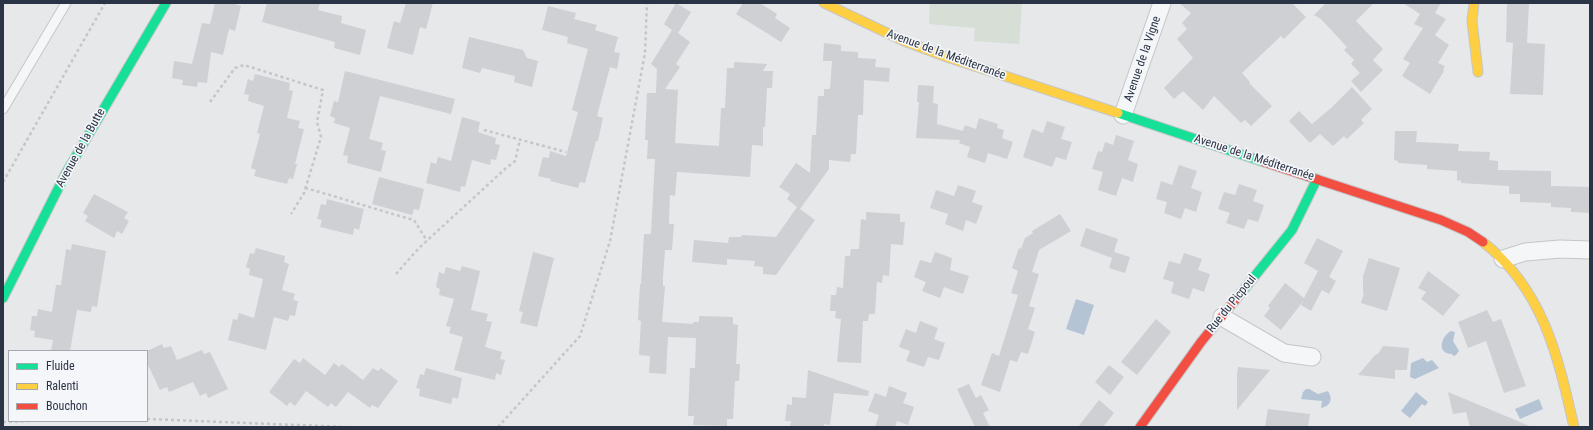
<!DOCTYPE html>
<html>
<head>
<meta charset="utf-8">
<style>
	body { margin:0 }
	#map { position:relative; width:1593px; height:430px; overflow:hidden; background:#e6e8ea; font-family:"Roboto Condensed",sans-serif }
	canvas { display:block }
	.frame { position:absolute; inset:0; border:4px solid #2b3445; pointer-events:none }
	.legend { position:absolute; left:8px; top:350px; width:140px; height:72px; box-sizing:border-box; background:#f4f6f9; border:1px solid #a4a8b1; margin:0; padding:5px 7px; list-style:none; font-size:12px; color:#2b3445 }
	.legend li { display:flex; align-items:center; gap:8px; height:20px }
	.legend b { width:20px; border:1px solid #a4a8b1 }
</style>
</head>
<body>
<div id="map">
<canvas width="1593" height="430"></canvas>
<div class="frame"></div>
<ul class="legend">
<li><b style="height:5px;background:#16e098"></b>Fluide</li>
<li><b style="height:5px;background:#ffcf43"></b>Ralenti</li>
<li><b style="height:5px;background:#f24e42"></b>Bouchon</li>
</ul>
</div>
<script>
const c = document.querySelector('canvas').getContext('2d');
c.lineJoin = 'round';
function fill(path, color) { c.fillStyle = color; c.fill(path, 'evenodd'); }
function strokePath(path, color, width, dash) { c.strokeStyle = color; c.lineWidth = width; c.lineCap = dash ? 'butt' : 'round'; c.setLineDash(dash || []); c.stroke(path); }
function label(font, color, halo, rows, align = 'center') {
  c.font = font + ' "Roboto Condensed",sans-serif'; c.lineWidth = 3.5; c.setLineDash([]); c.textBaseline = 'middle'; c.strokeStyle = halo; c.fillStyle = color; for (const [text, x, y, turn = 0] of rows) {
    c.save(); c.translate(x, y); c.rotate((+turn || 0) * Math.PI / 180); c.textAlign = isNaN(turn) ? turn : align; if (halo) c.strokeText(text, 0, 0); c.fillText(text, 0, 0); c.restore();
  }
}
fill(new Path2D(`
	M 930,3 L 1022,3 L 1019,44 L 974,41 L 975,28 L 929,24 Z`), '#d6ded6');
fill(new Path2D(`
	M 1076,299 L 1094,305 L 1084,335 L 1066,329 Z
	M 1451,331 L 1455,332 L 1453,341 L 1459,351 L 1456,355 L 1453,356 L 1452,354 C 1436,354 1441,336 1451,331 Z
	M 1423,358 L 1427,362 L 1432,360 L 1439,368 L 1415,379 L 1410,377 L 1411,363 Z
	M 1306,389 L 1309,389 L 1318,394 L 1328,391 C 1333,399 1331,406 1321,408 L 1322,401 L 1301,399 L 1303,392 Z
	M 1416,392 L 1428,402 L 1425,406 L 1422,404 L 1410,418 L 1401,411 Z
	M 1539,399 L 1543,409 L 1520,419 L 1515,409 Z`), '#b4c4d5');
fill(new Path2D(`
	M 215,3 L 231,3 L 241,6 L 235,31 L 229,29 L 223,55 L 211,52 L 207,83 L 198,82 L 197,87 L 182,85 L 183,80 L 172,78 L 174,61 L 192,64 L 202,23 L 210,24 Z
	M 267,3 L 320,3 L 318,10 L 342,16 L 341,23 L 366,30 L 360,55 L 334,48 L 335,42 L 262,22 Z
	M 406,3 L 433,3 L 426,29 L 420,27 L 413,55 L 387,48 L 394,21 L 400,23 Z
	M 676,3 L 691,12 L 678,33 L 690,42 L 676,64 L 680,67 L 665,89 L 678,90 L 675,143 L 719,146 L 721,108 L 725,108 L 727,68 L 734,68 L 734,62 L 767,64 L 763,71 L 773,71 L 772,88 L 767,88 L 765,127 L 763,127 L 763,146 L 752,145 L 750,177 L 677,172 L 675,196 L 670,195 L 669,224 L 674,224 L 672,250 L 665,250 L 663,277 L 663,286 L 665,286 L 662,322 L 693,324 L 693,322 L 699,322 L 699,316 L 733,317 L 733,324 L 738,325 L 736,364 L 740,364 L 739,381 L 735,381 L 733,419 L 727,419 L 727,426 L 693,425 L 694,416 L 688,416 L 690,368 L 695,368 L 696,338 L 668,337 L 666,374 L 649,373 L 650,356 L 639,355 L 641,321 L 638,320 L 640,284 L 641,284 L 644,234 L 651,234 L 655,159 L 647,159 L 648,140 L 645,140 L 647,93 L 656,93 L 657,69 L 651,64 L 672,30 L 664,24 Z
	M 743,3 L 760,3 L 777,14 L 775,18 L 790,28 L 781,42 L 736,14 Z
	M 1179,3 L 1292,3 L 1306,17 L 1284,39 L 1281,36 L 1242,73 L 1250,82 L 1249,83 L 1272,106 L 1251,126 L 1245,120 L 1241,123 L 1214,96 L 1203,110 L 1183,91 L 1174,99 L 1164,88 L 1193,58 L 1177,39 L 1187,29 L 1182,23 L 1191,13 Z
	M 1326,3 L 1374,3 L 1356,21 L 1383,49 L 1373,60 L 1383,70 L 1361,92 L 1351,81 L 1360,73 L 1351,64 L 1354,60 L 1344,50 L 1347,47 L 1321,19 L 1314,15 Z
	M 1403,3 L 1441,3 L 1435,13 L 1446,19 L 1435,35 L 1449,45 L 1438,63 L 1445,66 L 1443,70 L 1444,71 L 1430,94 L 1402,76 L 1410,63 L 1403,59 L 1423,28 L 1414,24 L 1420,14 Z
	M 1507,3 L 1529,3 L 1527,43 L 1545,44 L 1543,95 L 1510,94 L 1513,43 L 1506,42 Z
	M 548,6 L 576,13 L 574,19 L 597,25 L 595,30 L 618,37 L 614,52 L 620,53 L 617,69 L 610,67 L 597,116 L 603,118 L 598,141 L 596,141 L 585,183 L 580,182 L 578,188 L 550,181 L 551,179 L 538,176 L 543,157 L 549,158 L 550,151 L 566,156 L 578,112 L 572,110 L 588,49 L 567,43 L 568,37 L 542,30 Z
	M 469,37 L 523,50 L 527,58 L 538,61 L 532,87 L 514,82 L 515,76 L 482,68 L 480,73 L 462,68 Z
	M 824,43 L 841,45 L 841,51 L 858,52 L 858,58 L 876,59 L 875,67 L 890,68 L 889,82 L 864,80 L 863,115 L 858,115 L 856,154 L 851,154 L 850,162 L 829,160 L 829,169 L 800,209 L 815,220 L 776,275 L 763,274 L 763,267 L 754,266 L 755,261 L 727,259 L 727,265 L 692,262 L 694,240 L 728,243 L 729,237 L 741,237 L 742,235 L 776,237 L 797,207 L 787,199 L 790,194 L 779,187 L 796,163 L 810,173 L 812,135 L 816,135 L 818,96 L 824,96 L 824,89 L 830,89 L 832,61 L 823,61 Z
	M 345,71 L 455,99 L 451,114 L 380,96 L 369,139 L 383,143 L 381,150 L 386,151 L 381,172 L 347,163 L 348,156 L 343,155 L 350,128 L 334,123 L 335,118 L 330,116 L 334,101 L 338,102 Z
	M 255,74 L 290,83 L 289,90 L 293,91 L 287,118 L 300,121 L 298,128 L 304,129 L 295,164 L 297,164 L 293,179 L 289,178 L 287,184 L 254,176 L 256,170 L 251,168 L 260,134 L 257,133 L 264,106 L 248,101 L 249,95 L 244,94 L 248,79 L 253,81 Z
	M 918,85 L 934,86 L 933,103 L 938,104 L 937,124 L 963,131 L 965,125 L 976,129 L 979,118 L 998,124 L 997,128 L 1004,130 L 1002,138 L 1013,142 L 1007,159 L 988,153 L 985,163 L 967,157 L 970,147 L 959,143 L 960,140 L 916,138 L 919,102 L 917,102 Z
	M 1352,87 L 1372,109 L 1361,120 L 1364,123 L 1347,139 L 1344,136 L 1333,146 L 1320,134 L 1310,143 L 1289,121 L 1299,111 L 1312,124 L 1331,108 Z
	M 462,117 L 480,122 L 478,132 L 496,138 L 495,144 L 500,145 L 496,160 L 491,159 L 490,165 L 472,160 L 465,187 L 461,186 L 460,192 L 426,183 L 431,162 L 436,164 L 438,157 L 451,161 Z
	M 1047,121 L 1065,127 L 1061,139 L 1072,142 L 1066,160 L 1056,157 L 1052,167 L 1023,157 L 1032,129 L 1043,133 Z
	M 1395,131 L 1417,131 L 1416,142 L 1459,144 L 1458,151 L 1490,152 L 1489,160 L 1498,161 L 1498,170 L 1551,171 L 1551,186 L 1590,187 L 1590,213 L 1571,212 L 1571,208 L 1551,207 L 1551,203 L 1520,202 L 1520,194 L 1509,194 L 1509,186 L 1461,183 L 1461,180 L 1457,181 L 1457,171 L 1427,169 L 1427,165 L 1398,163 L 1398,161 L 1394,160 Z
	M 1116,135 L 1134,141 L 1128,160 L 1138,164 L 1133,182 L 1122,178 L 1116,196 L 1098,190 L 1103,172 L 1092,169 L 1098,151 L 1102,152 L 1105,142 L 1113,145 Z
	M 1179,165 L 1197,171 L 1191,188 L 1202,192 L 1196,212 L 1185,208 L 1181,219 L 1164,213 L 1167,202 L 1156,199 L 1161,181 L 1172,185 Z
	M 379,177 L 424,189 L 419,210 L 414,209 L 412,215 L 372,204 Z
	M 1239,184 L 1257,190 L 1253,201 L 1264,205 L 1258,222 L 1248,219 L 1244,229 L 1226,223 L 1230,213 L 1218,209 L 1224,192 L 1235,195 Z
	M 958,185 L 976,191 L 972,202 L 983,206 L 976,224 L 966,220 L 963,231 L 945,224 L 948,214 L 930,208 L 936,190 L 954,196 Z
	M 94,194 L 128,212 L 124,218 L 129,221 L 122,234 L 117,231 L 114,238 L 85,221 L 88,216 L 83,213 Z
	M 327,199 L 364,209 L 359,230 L 354,228 L 353,235 L 320,227 L 322,220 L 317,219 L 321,204 L 326,205 Z
	M 866,212 L 900,214 L 900,222 L 905,222 L 903,245 L 891,244 L 889,276 L 883,275 L 882,283 L 877,282 L 875,314 L 869,314 L 868,321 L 863,321 L 861,363 L 837,362 L 841,319 L 835,318 L 836,311 L 830,311 L 831,295 L 836,295 L 837,287 L 843,288 L 845,256 L 850,256 L 851,249 L 859,249 L 861,219 L 866,220 Z
	M 1060,214 L 1071,231 L 1039,250 L 1032,272 L 1039,274 L 1029,306 L 1035,308 L 1028,329 L 1035,332 L 1028,354 L 1021,352 L 1017,362 L 1010,360 L 1000,392 L 981,385 L 992,353 L 999,356 L 1018,295 L 1011,293 L 1018,271 L 1012,268 L 1019,248 L 1021,249 L 1025,238 L 1033,233 L 1032,231 Z
	M 1086,228 L 1118,239 L 1112,258 L 1080,246 Z
	M 1317,238 L 1343,251 L 1329,277 L 1336,281 L 1329,294 L 1322,290 L 1311,311 L 1301,305 L 1304,300 L 1281,330 L 1264,316 L 1270,308 L 1268,306 L 1285,283 L 1304,298 L 1318,271 L 1304,263 Z
	M 72,244 L 106,251 L 97,307 L 92,306 L 91,312 L 77,310 L 70,351 L 51,351 L 53,340 L 34,337 L 35,331 L 30,330 L 32,316 L 37,316 L 38,309 L 52,312 L 56,285 L 61,285 L 66,249 L 71,250 Z
	M 256,248 L 285,256 L 284,262 L 289,264 L 282,290 L 295,294 L 293,300 L 298,301 L 295,316 L 290,315 L 288,321 L 274,317 L 266,350 L 228,340 L 233,319 L 237,320 L 239,313 L 254,318 L 263,279 L 249,275 L 250,269 L 246,267 L 250,253 L 254,254 Z
	M 533,252 L 554,258 L 537,327 L 520,323 L 523,312 L 519,311 Z
	M 935,252 L 952,258 L 950,270 L 969,276 L 963,294 L 944,287 L 940,298 L 922,291 L 926,282 L 914,277 L 920,260 L 931,263 Z
	M 1114,252 L 1130,257 L 1125,273 L 1109,268 Z
	M 1184,253 L 1202,259 L 1198,270 L 1210,274 L 1204,292 L 1193,288 L 1189,299 L 1171,293 L 1174,282 L 1163,279 L 1169,261 L 1180,264 Z
	M 1369,258 L 1400,268 L 1387,311 L 1361,303 L 1364,293 L 1363,293 L 1363,276 Z
	M 462,266 L 480,271 L 471,310 L 488,314 L 486,321 L 492,322 L 485,347 L 502,352 L 500,359 L 505,360 L 501,375 L 496,373 L 495,380 L 454,370 L 463,337 L 449,333 L 451,327 L 446,326 L 454,299 L 439,295 L 440,289 L 436,287 L 439,272 L 444,274 L 446,267 L 460,271 Z
	M 1428,271 L 1460,295 L 1443,316 L 1421,299 L 1426,292 L 1418,288 Z
	M 1487,310 L 1493,322 L 1501,319 L 1526,386 L 1504,393 L 1486,341 L 1468,348 L 1458,322 Z
	M 1156,319 L 1171,332 L 1137,375 L 1121,362 Z
	M 920,321 L 938,328 L 934,339 L 945,343 L 939,360 L 928,357 L 924,367 L 906,361 L 910,351 L 899,347 L 906,329 L 916,333 Z
	M 162,344 L 164,348 L 171,346 L 177,360 L 202,350 L 204,354 L 210,352 L 228,389 L 208,398 L 206,393 L 200,396 L 193,382 L 169,392 L 167,387 L 160,390 L 147,363 L 147,351 Z
	M 1383,346 L 1409,348 L 1407,370 L 1395,370 L 1395,379 L 1358,375 L 1376,354 L 1378,354 Z
	M 303,358 L 325,375 L 334,363 L 339,367 L 342,364 L 363,380 L 373,368 L 378,371 L 381,368 L 398,381 L 378,408 L 372,405 L 370,408 L 348,392 L 336,407 L 331,403 L 328,407 L 306,391 L 295,406 L 290,402 L 287,406 L 269,392 L 294,359 L 300,363 Z
	M 1109,365 L 1124,377 L 1110,395 L 1095,382 Z
	M 1238,367 L 1270,370 L 1237,410 L 1237,375 Z
	M 426,368 L 462,378 L 458,399 L 453,397 L 451,404 L 419,396 L 420,389 L 416,388 L 420,374 L 424,375 Z
	M 808,370 L 869,391 L 868,396 L 834,393 L 830,425 L 824,424 L 824,427 L 790,427 L 791,421 L 785,421 L 787,404 L 792,405 L 792,397 L 806,398 Z
	M 969,384 L 976,398 L 981,395 L 989,410 L 983,413 L 990,427 L 975,427 L 957,389 Z
	M 889,386 L 907,393 L 903,403 L 914,407 L 908,425 L 897,421 L 895,427 L 875,427 L 879,415 L 868,411 L 875,393 L 886,397 Z
	M 1448,392 L 1532,427 L 1470,427 L 1466,412 L 1453,414 Z
	M 1099,400 L 1114,413 L 1103,427 L 1078,427 Z
	M 1268,409 L 1310,414 L 1308,427 L 1265,427 Z`), '#ced0d3');
const lane = new Path2D(`
	M 3,109 L 66,3`);
const street = new Path2D(`
	M 1123,115 L 1162,3
	M 1503,259 L 1525,252 L 1560,249 L 1590,250
	M 1222,317 L 1284,353 L 1312,357`);
const fast = new Path2D(`
	M 1118,113 L 1264,162
	M 1241,293 L 1292,230 L 1317,179
	M 3,298 L 66,173 L 166,3`);
const slow = new Path2D(`
	M 824,3 L 904,41 L 947,57 L 1118,113
	M 1474,3 L 1472,21 L 1478,72
	M 1483,242 C 1543,289 1558,356 1574,427`);
const jam = new Path2D(`
	M 1264,162 L 1441,220 L 1468,232 L 1483,242
	M 1140,427 L 1201,342 L 1241,293`);
strokePath(lane, '#c4c6c8', 11);
strokePath(street, '#c4c6c8', 19);
strokePath(fast, '#c4c6c8', 11);
strokePath(slow, '#c4c6c8', 11);
strokePath(jam, '#c4c6c8', 11);
strokePath(new Path2D(`
	M 210,102 L 235,68 L 244,65 L 323,90 L 317,122 L 321,137 L 304,193 L 291,214
	M 484,130 L 566,152
	M 3,182 L 105,3
	M 305,188 C 342,198 377,210 414,220 L 427,241
	M 396,274 L 419,248 L 505,169 L 515,161 L 520,140
	M 147,419 L 347,427
	M 3,422 L 33,421
	M 498,427 L 580,336 L 610,241 L 645,53 L 647,3`), '#c5c6ca', 2.5, [3, 3]);
strokePath(lane, '#f5f6f7', 9);
strokePath(street, '#f5f6f7', 17);
strokePath(fast, '#16e098', 9);
strokePath(slow, '#ffcf43', 9);
strokePath(jam, '#f24e42', 9);
label('12px', '#2b3445', '#f4f6f9', [
	["Avenue de la Méditerranée",946,55,20],
	["Avenue de la Vigne",1143,59,-71],
	["Avenue de la Butte",81,148,-61],
	["Avenue de la Méditerranée",1254,158,18],
	["Rue du Picpoul",1232,304,-51]
]);
</script>
</body>
</html>
